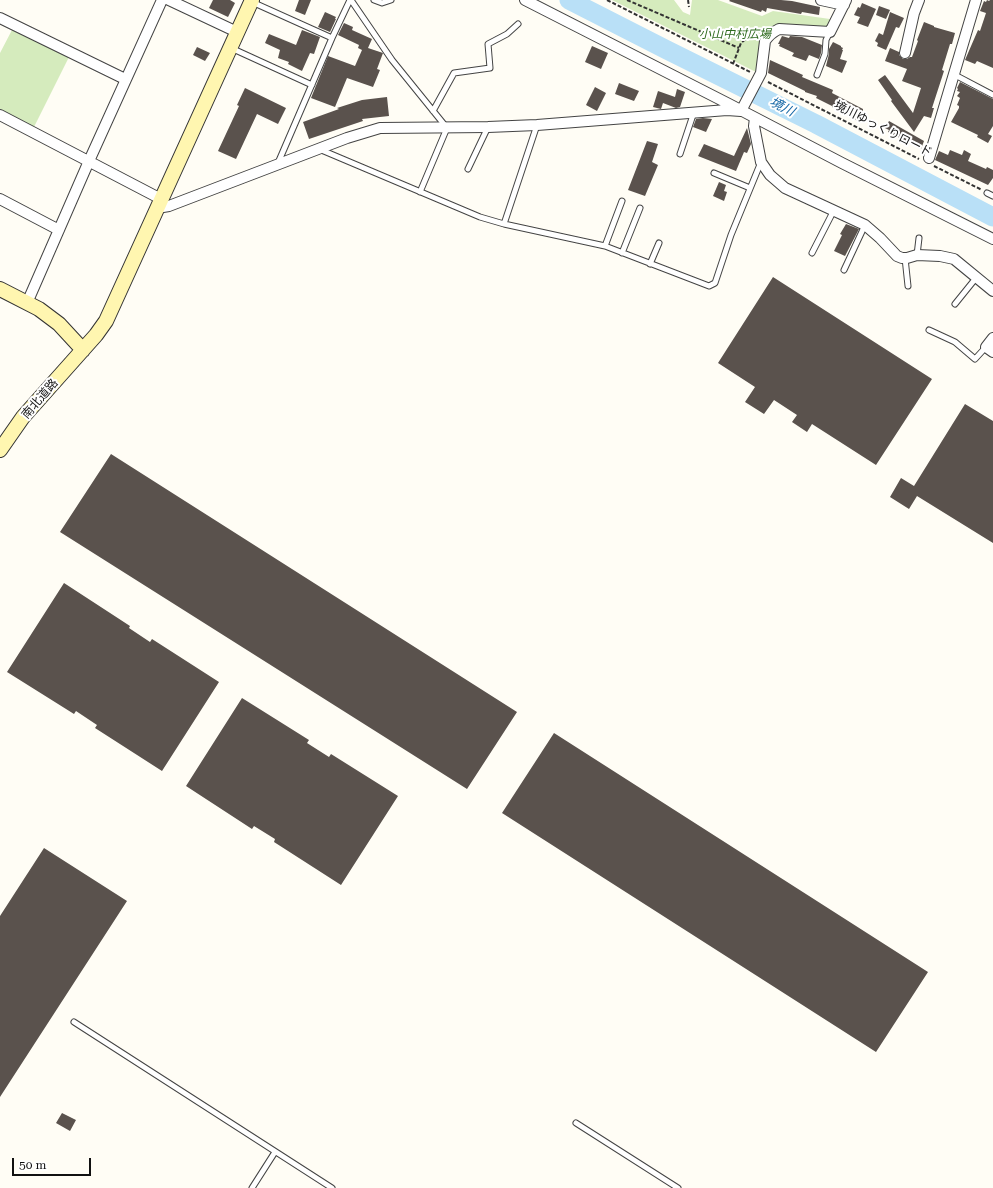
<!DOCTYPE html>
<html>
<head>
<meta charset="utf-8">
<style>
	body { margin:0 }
	#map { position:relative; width:993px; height:1188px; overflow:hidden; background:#fffdf5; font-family:"Roboto Serif",serif }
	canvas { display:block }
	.scale { position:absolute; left:12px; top:1158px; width:79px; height:18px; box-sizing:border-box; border:2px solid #111; border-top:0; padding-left:5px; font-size:12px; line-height:14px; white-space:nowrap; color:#111; -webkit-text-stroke:3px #fff; paint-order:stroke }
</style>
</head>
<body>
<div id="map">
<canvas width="993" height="1188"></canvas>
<div class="scale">50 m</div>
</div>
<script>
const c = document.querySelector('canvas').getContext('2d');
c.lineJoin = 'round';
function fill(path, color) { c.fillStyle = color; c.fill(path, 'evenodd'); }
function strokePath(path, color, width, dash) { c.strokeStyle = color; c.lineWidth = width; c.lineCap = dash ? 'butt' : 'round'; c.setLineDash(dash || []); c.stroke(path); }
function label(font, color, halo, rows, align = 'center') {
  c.font = font + ' "Roboto Serif","Noto Sans JP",serif'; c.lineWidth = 4; c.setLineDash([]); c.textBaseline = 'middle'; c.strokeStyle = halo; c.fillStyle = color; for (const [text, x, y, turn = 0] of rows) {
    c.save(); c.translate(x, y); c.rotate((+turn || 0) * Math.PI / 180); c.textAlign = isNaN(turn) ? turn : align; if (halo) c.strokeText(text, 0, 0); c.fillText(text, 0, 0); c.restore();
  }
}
fill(new Path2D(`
	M 612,0 L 674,0 L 683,12 L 690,15 L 692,0 L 718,0 L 762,16 L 773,11 L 830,19 L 826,28 L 775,26 L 766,31 L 762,37 L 756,72 Z
	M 12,30 L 69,57 L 34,127 L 0,109 L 0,53 Z`), '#d5ebbd');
strokePath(new Path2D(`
	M 569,0 L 667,50 L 816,124 L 993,217`), '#b9e0f7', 19);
fill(new Path2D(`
	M 213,0 L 230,0 L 235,3 L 228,17 L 209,8 Z
	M 299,0 L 311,0 L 305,15 L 295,11 Z
	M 730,0 L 781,0 L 792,1 L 820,7 L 819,15 L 802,12 L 801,14 L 767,8 L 766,12 L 762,10 L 761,12 L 729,1 Z
	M 987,0 L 989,1 L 990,0 L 993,0 L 993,68 L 977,61 L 975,64 L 965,60 L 978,30 L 980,31 L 986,13 L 980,11 L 984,1 L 986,2 Z
	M 862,3 L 876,9 L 868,27 L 857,23 L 860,17 L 854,15 L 858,7 L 860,8 Z
	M 879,6 L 890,10 L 886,19 L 876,15 Z
	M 325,12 L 336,17 L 335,19 L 336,19 L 330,32 L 318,27 Z
	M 890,12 L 904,18 L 899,28 L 896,27 L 886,50 L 877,46 L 878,43 L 875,41 L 879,33 L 883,35 Z
	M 924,22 L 934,26 L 934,27 L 955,33 L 952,44 L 950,44 L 942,70 L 944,71 L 932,108 L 934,108 L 931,118 L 924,116 L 914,132 L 891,101 L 892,100 L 878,80 L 885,75 L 913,113 L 921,88 L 902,81 L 907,69 L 885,61 L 890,48 L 899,52 L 899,55 L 903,59 L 907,59 L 910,57 L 912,57 L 918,41 L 917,40 Z
	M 344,23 L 353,27 L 352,30 L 372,39 L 368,48 L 383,53 L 377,69 L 380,70 L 373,87 L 347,78 L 335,107 L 311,98 L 328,56 L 355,66 L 362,50 L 358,48 L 359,45 L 338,35 Z
	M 302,30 L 320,37 L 314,54 L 310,53 L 302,71 L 288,64 L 289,62 L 278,58 L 280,50 L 265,43 L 269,34 L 296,45 Z
	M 782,36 L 789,38 L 790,36 L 802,37 L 822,45 L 821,53 L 819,59 L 809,55 L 806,61 L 792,56 L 794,53 L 779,46 L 780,44 L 778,44 Z
	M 833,42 L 841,46 L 841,47 L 843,48 L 842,50 L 843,50 L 840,59 L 847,61 L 842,73 L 826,66 L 829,54 L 829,49 Z
	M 592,46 L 608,53 L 601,69 L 585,62 Z
	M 197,47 L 210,53 L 205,61 L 193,55 Z
	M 770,60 L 803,75 L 802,77 L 833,90 L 832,93 L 863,109 L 863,115 L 860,122 L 832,107 L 832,106 L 816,98 L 817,96 L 805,92 L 805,91 L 768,73 Z
	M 960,82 L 993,99 L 993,126 L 988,134 L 992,136 L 988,143 L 977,137 L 978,135 L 951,122 L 959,108 L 959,106 L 957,105 L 960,98 L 957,96 L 960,92 L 957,91 L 958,89 L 957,88 Z
	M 619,83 L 639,91 L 634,101 L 615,94 Z
	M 595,87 L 606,93 L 597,111 L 586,105 Z
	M 245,88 L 286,108 L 278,124 L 257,114 L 236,159 L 218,151 L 239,106 L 237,105 Z
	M 677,89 L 685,92 L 680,107 L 676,108 L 663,103 L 661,109 L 653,107 L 658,91 L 675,97 Z
	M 387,97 L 389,116 L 362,119 L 363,121 L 309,139 L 303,122 L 339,109 L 337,108 L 362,100 Z
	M 703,118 L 712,119 L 706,132 L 693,127 L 696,119 Z
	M 889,121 L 924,141 L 921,149 L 888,132 L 889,130 L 885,128 Z
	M 747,128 L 751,144 L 747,153 L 744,152 L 736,171 L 698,156 L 704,144 L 734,156 Z
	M 647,141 L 658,144 L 652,162 L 658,165 L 645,196 L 628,190 Z
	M 950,150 L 962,155 L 964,150 L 971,154 L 968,161 L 986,169 L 987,167 L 993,170 L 993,178 L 988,185 L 935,160 L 939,151 L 948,155 Z
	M 719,182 L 726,185 L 724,191 L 727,192 L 724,201 L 713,196 Z
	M 846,224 L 859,229 L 845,256 L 834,251 L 842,235 L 840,234 Z
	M 773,277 L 932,379 L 876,465 L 812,424 L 807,432 L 792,422 L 797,415 L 774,400 L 764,414 L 745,402 L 755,387 L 718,363 Z
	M 965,404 L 993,421 L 993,543 L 917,496 L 909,509 L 890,497 L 901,478 L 914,486 Z
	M 111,454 L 517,712 L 467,789 L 60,532 Z
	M 64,583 L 130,626 L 129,628 L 150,642 L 152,639 L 219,682 L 162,771 L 95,728 L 97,725 L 76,711 L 74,714 L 7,672 Z
	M 242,698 L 309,740 L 307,743 L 329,757 L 331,754 L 398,796 L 341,885 L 274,842 L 275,839 L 254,826 L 252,829 L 186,786 Z
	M 554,733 L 928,972 L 876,1052 L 502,813 Z
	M 44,848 L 127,901 L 0,1097 L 0,916 Z
	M 62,1113 L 76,1120 L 70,1131 L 56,1123 Z`), '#5a524d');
const lane = new Path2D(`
	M 351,0 L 392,60 L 447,128 L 420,192
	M 374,0 L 382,3 L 391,0
	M 252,2 L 332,38
	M 231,48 L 312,85
	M 817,75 L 825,54 L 826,40 L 830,32
	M 955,75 L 993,95
	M 433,111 L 454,73 L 490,68 L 488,44 L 507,34 L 518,24
	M 319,149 L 480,217 L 504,224 L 605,246 L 709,286 L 715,283 L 731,235 L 761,162
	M 680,154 L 693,115 L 692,112
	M 278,163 L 332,38 L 350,0
	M 468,169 L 488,127
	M 714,173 L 750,188
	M 987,193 L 993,196
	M 504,224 L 537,125
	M 605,246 L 622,201
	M 622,253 L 640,208
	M 812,253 L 834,210
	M 917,255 L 919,238
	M 905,258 L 908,286
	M 650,264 L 659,243
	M 844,270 L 865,225
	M 955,304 L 976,278
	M 929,330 L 955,342 L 975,359 L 986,347
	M 74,1022 L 332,1188
	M 576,1123 L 678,1188
	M 252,1188 L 275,1152`);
const street = new Path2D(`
	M 169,0 L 237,32
	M 525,0 L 729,104 L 842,163 L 993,239
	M 821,0 L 844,5
	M 0,18 L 125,79
	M 905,53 L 914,13 L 919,0
	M 0,115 L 161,199
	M 755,118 L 754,126 L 761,162 L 770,175 L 785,188 L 865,225 L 880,238 L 897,256 L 902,258 L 907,258 L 917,255 L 940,256 L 954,259 L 993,291
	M 929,158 L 976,0
	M 0,199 L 59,230
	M 157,208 L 169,206 L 347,138 L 380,128 L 488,127 L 537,125 L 727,110 L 741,111 L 761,73 L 765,41 C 769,35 773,32 779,29 L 830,32 L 846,0
	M 27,303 L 89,161 L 162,0
	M 993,338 L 986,347 L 993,352`);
const secondary = new Path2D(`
	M 0,289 L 39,309 L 59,324 L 83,350
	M 0,450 L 23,417 L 96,335 L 106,321 L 252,0`);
strokePath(lane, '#444', 7);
strokePath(street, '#444', 12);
strokePath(secondary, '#333', 16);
strokePath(new Path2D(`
	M 607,0 L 750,72
	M 627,0 L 739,48
	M 688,0 L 689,7
	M 733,64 L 741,43 L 752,34 L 761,29
	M 768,82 L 919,159
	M 934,166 L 982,190`), '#333', 2, [4, 2]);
strokePath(lane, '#fff', 5);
strokePath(street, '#fff', 10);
strokePath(secondary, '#fff6b0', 14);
label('italic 12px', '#2f6b1f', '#fff', [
	["小山中村広場",735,34]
]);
label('12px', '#111', '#fff', [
	["境川ゆっくりロード",883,129,27],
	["南北道路",40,399,-49]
]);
label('italic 13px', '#1768a6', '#fff', [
	["境川",782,107,27]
]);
</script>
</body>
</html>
